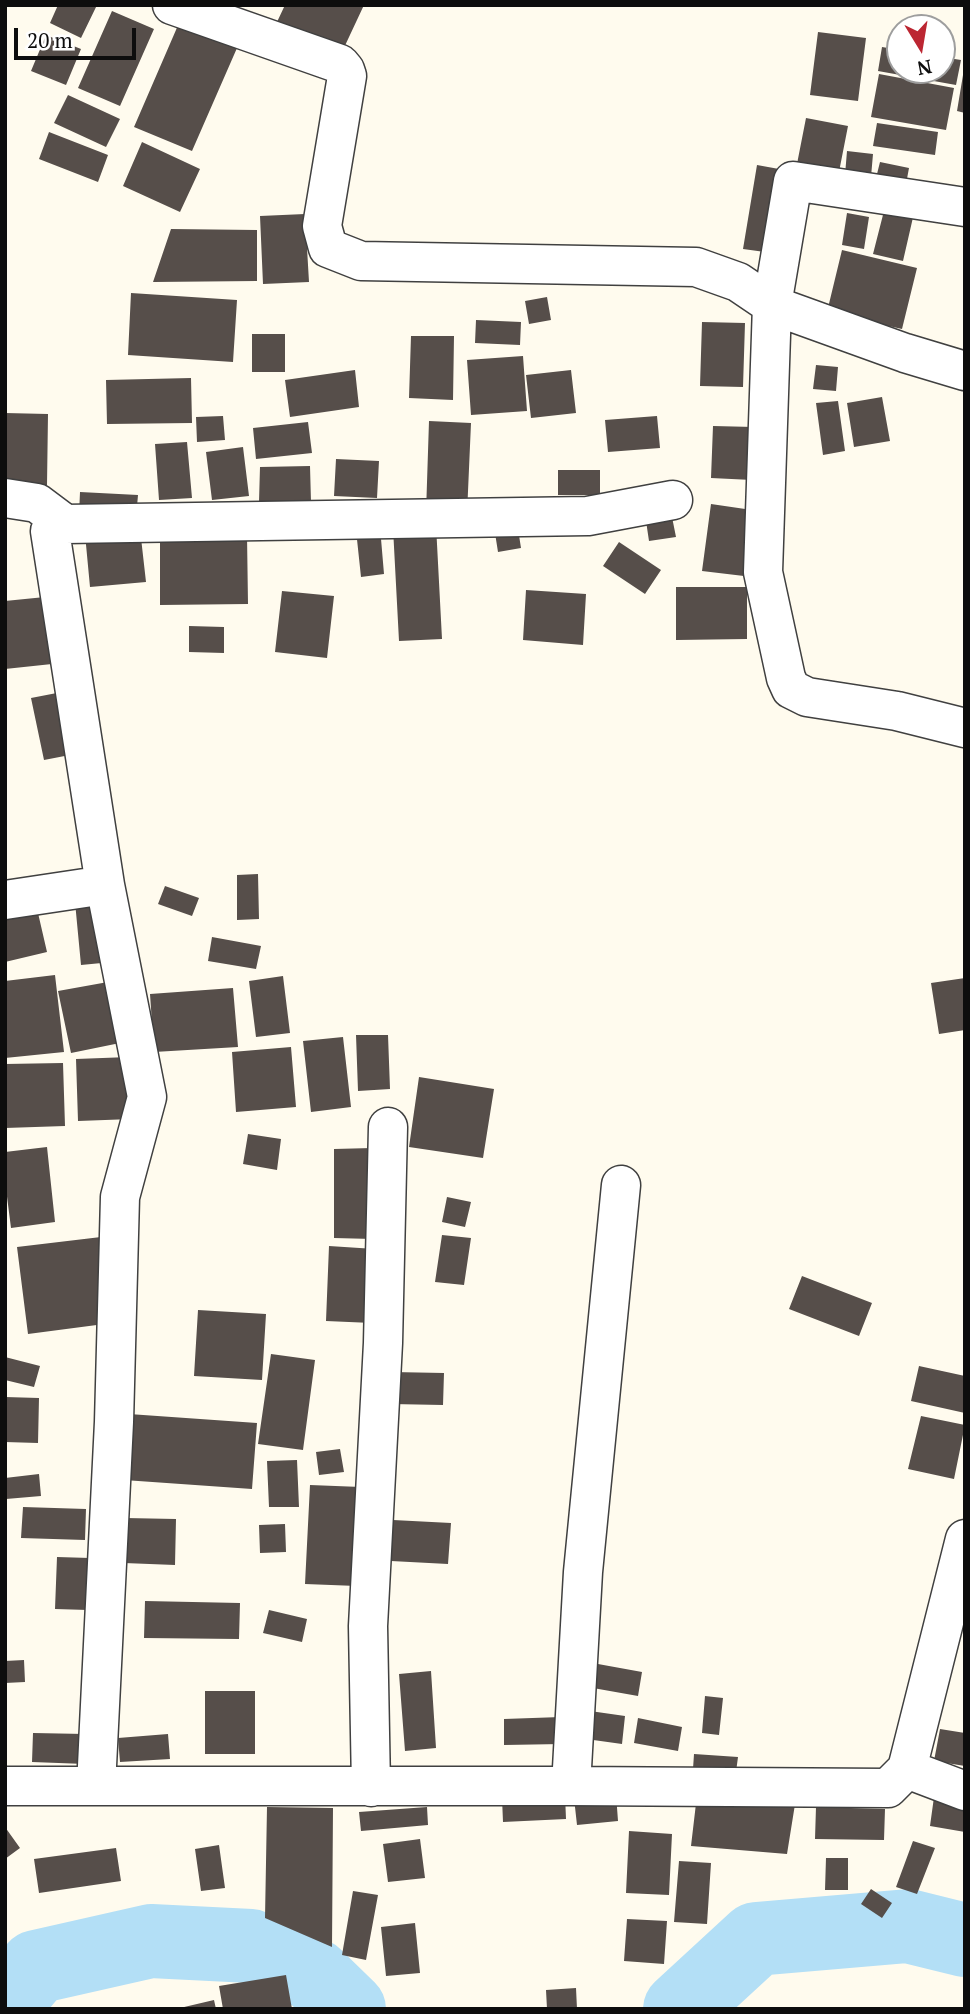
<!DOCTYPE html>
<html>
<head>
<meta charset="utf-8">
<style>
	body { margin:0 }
	#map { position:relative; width:970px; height:2014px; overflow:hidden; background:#fffbee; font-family:"PT Serif",serif }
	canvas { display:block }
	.frame { position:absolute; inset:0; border:7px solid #0d0d0d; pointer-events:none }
	.north { position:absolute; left:886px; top:14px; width:70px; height:70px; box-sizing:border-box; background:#fff; border:2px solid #9e9e9e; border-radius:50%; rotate:169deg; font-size:19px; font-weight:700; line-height:28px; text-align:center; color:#0d0d0d }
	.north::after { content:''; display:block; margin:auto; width:24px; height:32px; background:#bc2632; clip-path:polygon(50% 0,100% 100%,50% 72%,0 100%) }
	.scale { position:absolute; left:14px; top:28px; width:122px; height:32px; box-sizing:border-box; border:4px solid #0d0d0d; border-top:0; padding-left:9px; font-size:21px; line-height:24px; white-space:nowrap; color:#0d0d0d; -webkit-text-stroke:5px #fff; paint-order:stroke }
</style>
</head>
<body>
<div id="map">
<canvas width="970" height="2014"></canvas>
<div class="frame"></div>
<div class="north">N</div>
<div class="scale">20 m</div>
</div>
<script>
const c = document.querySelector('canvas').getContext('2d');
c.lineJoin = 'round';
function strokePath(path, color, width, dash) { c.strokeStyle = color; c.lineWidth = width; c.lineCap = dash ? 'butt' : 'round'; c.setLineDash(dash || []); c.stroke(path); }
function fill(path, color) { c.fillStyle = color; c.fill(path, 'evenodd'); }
strokePath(new Path2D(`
	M 5,2004 L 36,1967 L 151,1941 L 251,1946 L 314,1975 L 349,2009
	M 680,2009 L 756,1939 L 908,1926 L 965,1940`), '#b3dff6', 74);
fill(new Path2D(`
	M 58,5 L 97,5 L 81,38 L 50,23 Z
	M 285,5 L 364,5 L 342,52 L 277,22 Z
	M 112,11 L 154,29 L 120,106 L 78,88 Z
	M 179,23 L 237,48 L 192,151 L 134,127 Z
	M 818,32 L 866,38 L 858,101 L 810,95 Z
	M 46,35 L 81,49 L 66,85 L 31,71 Z
	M 882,47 L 900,50 L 900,70 L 942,70 L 942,57 L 961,60 L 956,85 L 878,71 Z
	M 879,74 L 954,88 L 946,130 L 871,117 Z
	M 963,75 L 965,76 L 965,113 L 957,111 Z
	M 68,95 L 120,119 L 106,147 L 54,123 Z
	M 806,118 L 848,126 L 838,177 L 796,169 Z
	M 877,123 L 938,132 L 935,155 L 873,146 Z
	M 49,132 L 108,155 L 98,182 L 39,159 Z
	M 142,142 L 200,169 L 180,212 L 123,186 Z
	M 847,151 L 873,154 L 871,177 L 845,175 Z
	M 880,162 L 909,168 L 906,184 L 876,178 Z
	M 757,165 L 779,169 L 765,252 L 743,249 Z
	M 885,207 L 914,213 L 903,261 L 873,254 Z
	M 847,213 L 869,217 L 864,249 L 842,245 Z
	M 305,214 L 309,282 L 263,284 L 260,216 Z
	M 171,229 L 257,230 L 257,281 L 153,282 Z
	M 842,250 L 917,268 L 902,329 L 827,312 Z
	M 131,293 L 237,300 L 233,362 L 128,355 Z
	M 547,297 L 551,320 L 529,324 L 525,301 Z
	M 476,320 L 521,322 L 520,345 L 475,343 Z
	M 702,322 L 745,323 L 743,387 L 700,386 Z
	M 252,334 L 285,334 L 285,372 L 252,372 Z
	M 411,336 L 454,336 L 453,400 L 409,398 Z
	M 523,356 L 527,411 L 471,415 L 467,360 Z
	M 816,365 L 838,367 L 836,391 L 813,389 Z
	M 355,370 L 359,407 L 290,417 L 285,380 Z
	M 571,370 L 576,413 L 531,418 L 526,375 Z
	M 191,378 L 192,423 L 107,424 L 106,380 Z
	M 882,397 L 890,441 L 854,447 L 847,403 Z
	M 838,401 L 845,451 L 823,455 L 816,403 Z
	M 5,413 L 48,414 L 47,485 L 5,485 Z
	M 223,416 L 225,440 L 197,442 L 196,417 Z
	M 657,416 L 660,448 L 608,452 L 605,420 Z
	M 429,421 L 471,423 L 467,514 L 426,513 Z
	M 308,422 L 312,453 L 256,459 L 253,428 Z
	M 713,426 L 754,427 L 752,480 L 711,478 Z
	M 187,442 L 192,498 L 159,500 L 155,444 Z
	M 243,447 L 249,496 L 212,500 L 206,452 Z
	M 336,459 L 379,461 L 377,498 L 334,496 Z
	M 310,466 L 311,502 L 259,502 L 260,467 Z
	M 558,470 L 600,470 L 600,495 L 558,495 Z
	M 80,492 L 138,495 L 136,518 L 79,515 Z
	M 711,504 L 752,510 L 744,576 L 702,571 Z
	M 672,517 L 676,537 L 649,541 L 646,521 Z
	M 436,525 L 442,639 L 399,641 L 393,528 Z
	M 380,527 L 384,574 L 361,577 L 356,530 Z
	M 140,529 L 146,582 L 90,587 L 85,534 Z
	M 518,529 L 521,548 L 498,552 L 495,533 Z
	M 247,535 L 248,604 L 160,605 L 160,536 Z
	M 619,542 L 661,570 L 645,594 L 603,566 Z
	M 676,587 L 747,587 L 747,639 L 676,640 Z
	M 526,590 L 586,594 L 583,645 L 523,640 Z
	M 282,591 L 334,596 L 327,658 L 275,652 Z
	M 45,597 L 52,664 L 5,669 L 5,601 Z
	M 189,626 L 224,627 L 224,653 L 189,652 Z
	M 62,692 L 75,754 L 44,760 L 31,698 Z
	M 258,874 L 259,919 L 237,920 L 237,875 Z
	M 165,886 L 199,898 L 192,916 L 158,904 Z
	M 106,900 L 112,962 L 81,965 L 75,902 Z
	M 38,913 L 47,952 L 5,962 L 5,920 Z
	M 212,937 L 261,946 L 256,969 L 208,961 Z
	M 55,975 L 64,1052 L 5,1058 L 5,981 Z
	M 283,976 L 290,1033 L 256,1037 L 249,981 Z
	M 965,978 L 965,1030 L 939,1034 L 931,983 Z
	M 108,982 L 120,1043 L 71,1053 L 58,991 Z
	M 233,988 L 238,1047 L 154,1052 L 150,994 Z
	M 356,1035 L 388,1035 L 390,1089 L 358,1091 Z
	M 343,1037 L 351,1107 L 311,1112 L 303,1041 Z
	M 291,1047 L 296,1107 L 236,1112 L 232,1052 Z
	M 129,1057 L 132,1119 L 78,1121 L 76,1059 Z
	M 63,1063 L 65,1126 L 5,1128 L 5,1064 Z
	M 419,1077 L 494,1089 L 483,1158 L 409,1147 Z
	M 248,1134 L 281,1139 L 277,1170 L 243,1164 Z
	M 47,1147 L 55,1222 L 11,1228 L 5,1181 L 5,1152 Z
	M 372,1148 L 373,1239 L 334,1238 L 334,1149 Z
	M 447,1197 L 471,1202 L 465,1227 L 442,1222 Z
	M 442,1235 L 471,1238 L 464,1285 L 435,1282 Z
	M 101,1237 L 112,1323 L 28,1334 L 17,1247 Z
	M 329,1246 L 375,1249 L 372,1323 L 326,1321 Z
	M 802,1276 L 872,1303 L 859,1336 L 789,1309 Z
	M 198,1310 L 266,1314 L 262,1380 L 194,1376 Z
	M 271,1354 L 315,1360 L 303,1450 L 258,1444 Z
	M 5,1357 L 40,1366 L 34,1387 L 5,1380 Z
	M 919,1366 L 965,1376 L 965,1413 L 911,1401 Z
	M 392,1372 L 444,1373 L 443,1405 L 391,1404 Z
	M 5,1397 L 39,1398 L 38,1443 L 5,1442 Z
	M 129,1414 L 257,1423 L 252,1489 L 124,1480 Z
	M 921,1416 L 965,1425 L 954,1479 L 908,1469 Z
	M 340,1449 L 344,1472 L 319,1475 L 316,1452 Z
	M 297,1460 L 299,1507 L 269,1507 L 267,1461 Z
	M 39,1474 L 41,1496 L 6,1499 L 5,1478 Z
	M 310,1485 L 361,1487 L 357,1586 L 305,1584 Z
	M 23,1507 L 86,1509 L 85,1540 L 21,1538 Z
	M 125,1518 L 176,1519 L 175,1565 L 124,1563 Z
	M 393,1520 L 451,1523 L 448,1564 L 391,1561 Z
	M 285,1524 L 286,1552 L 260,1553 L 259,1525 Z
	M 57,1557 L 90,1558 L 88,1610 L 55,1609 Z
	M 145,1601 L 240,1603 L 239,1639 L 144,1638 Z
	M 269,1610 L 307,1619 L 302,1642 L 263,1633 Z
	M 24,1660 L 25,1682 L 5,1683 L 5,1661 Z
	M 598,1664 L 642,1672 L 638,1696 L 593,1688 Z
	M 431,1671 L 436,1748 L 405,1751 L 399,1674 Z
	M 205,1691 L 255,1691 L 255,1754 L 205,1754 Z
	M 705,1696 L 723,1698 L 719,1735 L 702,1733 Z
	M 583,1710 L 625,1716 L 622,1744 L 579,1738 Z
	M 561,1717 L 562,1744 L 504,1745 L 504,1719 Z
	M 638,1718 L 682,1727 L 678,1751 L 634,1743 Z
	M 940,1729 L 965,1733 L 965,1766 L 934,1761 Z
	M 33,1733 L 85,1734 L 85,1764 L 32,1762 Z
	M 168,1734 L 170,1759 L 120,1762 L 118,1738 Z
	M 694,1754 L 738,1757 L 736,1772 L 693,1769 Z
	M 616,1794 L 618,1821 L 577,1825 L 574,1798 Z
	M 565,1795 L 566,1819 L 503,1822 L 502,1798 Z
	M 697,1795 L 796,1798 L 787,1854 L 691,1846 Z
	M 934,1797 L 965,1802 L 965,1832 L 930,1826 Z
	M 267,1807 L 333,1808 L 332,1947 L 265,1918 Z
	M 427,1807 L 428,1825 L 361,1831 L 359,1812 Z
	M 816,1807 L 885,1809 L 884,1840 L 815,1839 Z
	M 5,1827 L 20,1848 L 5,1859 Z
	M 629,1831 L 672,1834 L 669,1895 L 626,1893 Z
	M 420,1839 L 425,1878 L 388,1882 L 383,1844 Z
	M 913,1841 L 935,1848 L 917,1894 L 896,1887 Z
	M 219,1845 L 225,1888 L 201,1891 L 195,1849 Z
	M 116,1848 L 121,1881 L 39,1893 L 34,1859 Z
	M 826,1858 L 848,1858 L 848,1890 L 825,1890 Z
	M 679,1861 L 711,1863 L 707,1924 L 674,1922 Z
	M 871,1889 L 892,1903 L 882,1918 L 861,1904 Z
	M 353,1891 L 378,1895 L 366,1960 L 342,1955 Z
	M 627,1919 L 667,1921 L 664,1964 L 624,1961 Z
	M 415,1923 L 420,1973 L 386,1976 L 381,1927 Z
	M 286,1975 L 292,2009 L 223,2009 L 219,1986 Z
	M 576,1988 L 577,2009 L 547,2009 L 546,1990 Z
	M 214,2000 L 216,2009 L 180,2009 L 180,2008 Z`), '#564e4a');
const street = new Path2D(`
	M 172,5 L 340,64 L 345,70 L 347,76 L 322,226 L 328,248 L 361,261 L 696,267 L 738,282 L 772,305 L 763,572 L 786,678 L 791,689 L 807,697 L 897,711 L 965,728
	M 965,207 L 793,181 L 772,305 L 905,353 L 965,371
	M 5,498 L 37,503 L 65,524
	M 5,900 L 105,885
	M 907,1769 L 965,1791
	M 5,1786 L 571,1786 L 888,1788 L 907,1769 L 965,1539
	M 96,1786 L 114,1422 L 120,1197 L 147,1097 L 105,885 L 50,531 L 65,524 L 588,516 L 673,500
	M 571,1786 L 583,1572 L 621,1185
	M 371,1787 L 368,1626 L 383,1343 L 388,1127`);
strokePath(street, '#404040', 41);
strokePath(street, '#fff', 38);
</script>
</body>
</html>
